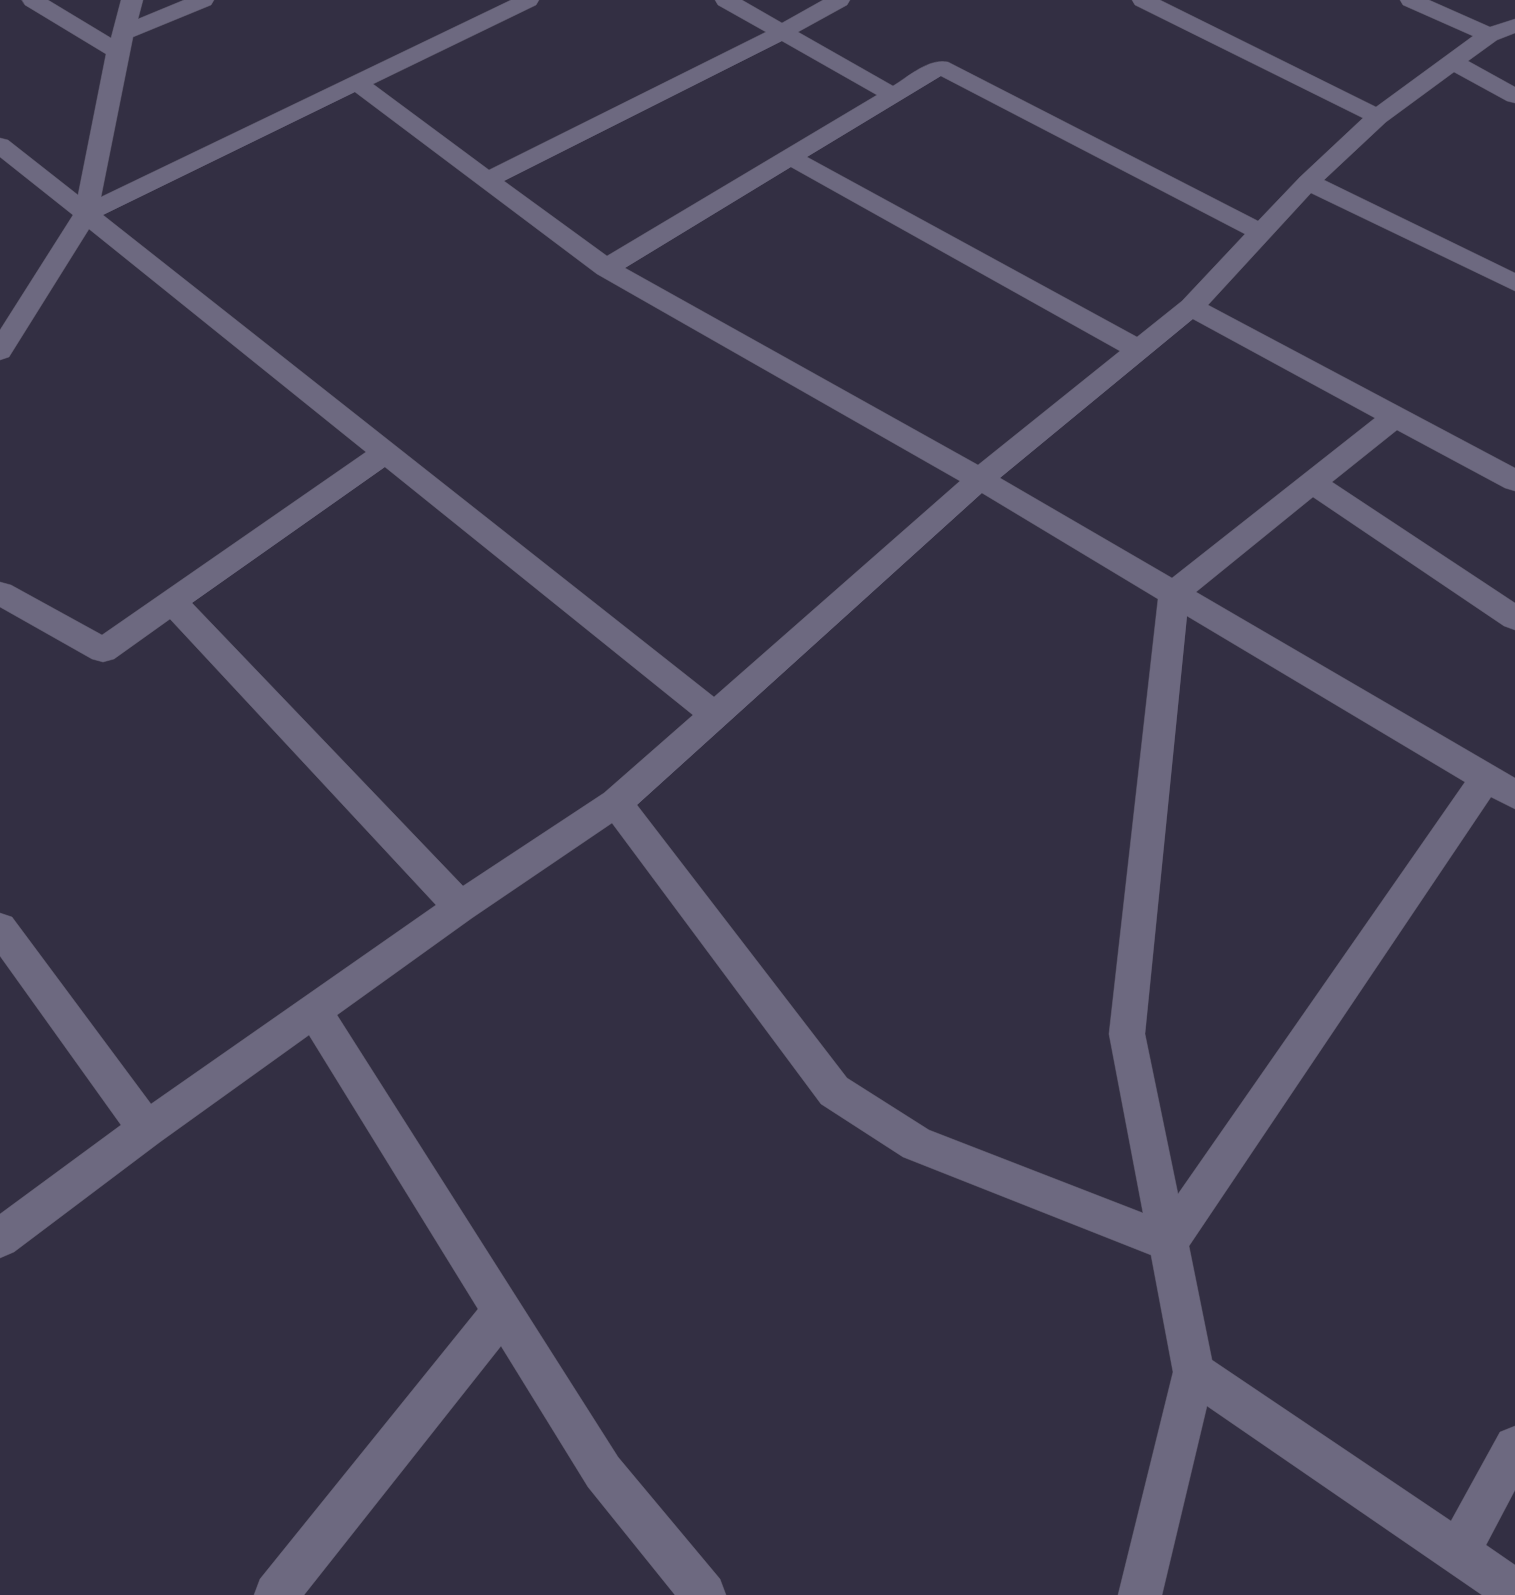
<!DOCTYPE html>
<html>
<head>
<meta charset="utf-8">
<style>
	body { margin:0 }
	canvas { display:block; background:#332f43 }
</style>
</head>
<body>
<canvas width="1515" height="1595"></canvas>
<script>
const c = document.querySelector('canvas').getContext('2d');
c.lineJoin = 'round';
function strokePath(path, color, width, dash) { c.strokeStyle = color; c.lineWidth = width; c.lineCap = dash ? 'butt' : 'round'; c.setLineDash(dash || []); c.stroke(path); }
function fill(path, color) { c.fillStyle = color; c.fill(path, 'evenodd'); }
const minor = new Path2D(`
	M 22,0 L 48,0 L 111,38 L 121,0 L 143,0 L 138,19 L 184,0 L 214,0 L 211,5 L 133,37 L 101,197 L 511,0 L 539,0 L 536,5 L 373,84 L 489,170 L 766,32 L 718,5 L 715,0 L 742,0 L 782,23 L 823,0 L 850,0 L 847,5 L 798,32 L 893,86 C 909,76 929,58 948,62 L 1258,221 L 1300,177 L 1363,118 L 1135,5 L 1132,0 L 1160,0 L 1376,107 L 1473,36 L 1403,5 L 1400,0 L 1429,0 L 1490,27 L 1515,19 L 1515,33 L 1497,40 L 1468,61 L 1515,87 L 1515,103 L 1507,101 L 1454,72 L 1386,122 L 1324,180 L 1515,273 L 1515,291 L 1311,193 L 1208,305 L 1515,468 L 1515,491 L 1505,488 L 1397,430 L 1332,482 L 1515,603 L 1515,630 L 1504,626 L 1313,497 L 1196,592 L 1515,778 L 1515,809 L 1491,797 L 1189,1246 L 1212,1360 L 1451,1521 L 1500,1432 L 1515,1426 L 1515,1490 L 1486,1545 L 1515,1565 L 1515,1595 L 1482,1595 L 1207,1406 L 1162,1595 L 1118,1595 L 1173,1372 L 1151,1255 L 903,1157 L 821,1104 L 612,823 L 472,918 L 337,1015 L 618,1457 L 720,1579 L 726,1595 L 675,1595 L 588,1487 L 501,1346 L 304,1595 L 254,1595 L 260,1579 L 478,1309 L 309,1035 L 160,1142 L 14,1252 L 0,1258 L 0,1214 L 121,1125 L 0,956 L 0,913 L 12,917 L 151,1104 L 436,905 L 170,619 L 114,659 L 103,662 L 92,659 L 0,607 L 0,582 L 11,585 L 102,635 L 366,452 L 89,229 L 9,357 L 0,360 L 0,330 L 73,215 L 0,157 L 0,138 L 8,140 L 78,195 L 106,54 L 25,5 ZM 782,41 L 877,95 L 607,256 L 504,181 ZM 941,76 L 1245,234 L 1182,301 L 1137,337 L 807,157 ZM 355,92 L 597,274 L 960,481 L 714,697 L 103,215 ZM 791,167 L 1120,351 L 978,465 L 625,268 ZM 1193,319 L 1375,418 L 1172,578 L 1000,478 ZM 385,467 L 693,715 L 604,793 L 463,886 L 192,603 ZM 982,493 L 1158,599 L 1109,1034 L 1143,1213 L 929,1130 L 847,1078 L 637,805 ZM 1187,616 L 1465,782 L 1178,1194 L 1145,1034 Z`);
strokePath(minor, '#504c5d', 1);
fill(minor, '#6d6980');
</script>
</body>
</html>
